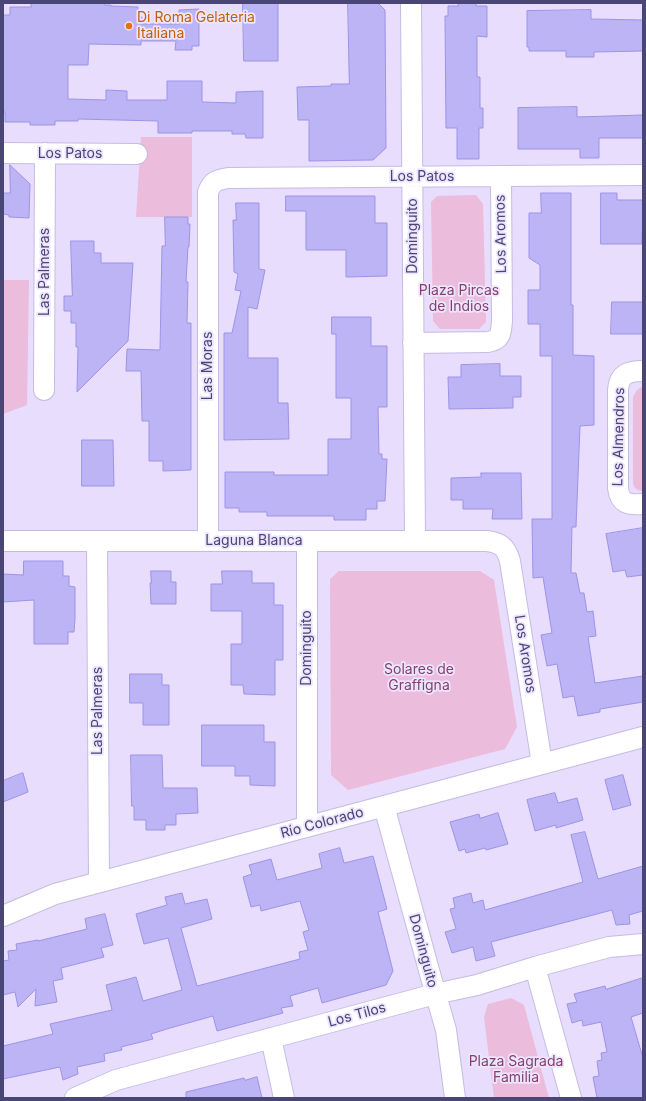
<!DOCTYPE html>
<html>
<head>
<meta charset="utf-8">
<style>
	body { margin:0 }
	#map { position:relative; width:646px; height:1101px; overflow:hidden; background:#e8ddfd; font-family:Inter,sans-serif }
	canvas { display:block }
	.frame { position:absolute; inset:0; border:4px solid #494574; pointer-events:none }
</style>
</head>
<body>
<div id="map">
<canvas width="646" height="1101"></canvas>
<div class="frame"></div>
</div>
<script>
const c = document.querySelector('canvas').getContext('2d');
c.lineJoin = 'round';
function fill(path, color) { c.fillStyle = color; c.fill(path, 'evenodd'); }
function strokePath(path, color, width, dash) { c.strokeStyle = color; c.lineWidth = width; c.lineCap = dash ? 'butt' : 'round'; c.setLineDash(dash || []); c.stroke(path); }
function label(font, color, halo, rows, align = 'center') {
  c.font = font + ' Inter,sans-serif'; c.lineWidth = 3.5; c.setLineDash([]); c.textBaseline = 'middle'; c.strokeStyle = halo; c.fillStyle = color; for (const [text, x, y, turn = 0] of rows) {
    c.save(); c.translate(x, y); c.rotate((+turn || 0) * Math.PI / 180); c.textAlign = isNaN(turn) ? turn : align; if (halo) c.strokeText(text, 0, 0); c.fillText(text, 0, 0); c.restore();
  }
}
fill(new Path2D(`
	M 141,137 L 192,137 L 192,217 L 136,217 Z
	M 476,195 L 483,204 L 486,322 L 479,329 L 440,329 L 433,321 L 431,202 L 437,196 Z
	M 3,280 L 29,280 L 27,405 L 3,414 Z
	M 643,386 L 643,491 C 638,491 635,489 633,484 L 633,397 L 637,390 Z
	M 339,571 L 480,571 L 494,580 L 517,727 L 505,749 L 348,790 L 331,775 L 330,579 Z
	M 511,998 L 524,1005 L 549,1098 L 494,1098 L 484,1017 L 488,1004 Z`), '#ebbcdc');
const building = new Path2D(`
	M 31,3 L 105,3 L 105,5 L 111,5 L 111,6 L 138,7 L 138,16 L 142,17 L 141,24 L 179,24 L 179,10 L 199,9 L 199,46 L 192,46 L 192,50 L 175,50 L 176,41 L 141,41 L 141,45 L 89,44 L 88,65 L 68,65 L 68,99 L 106,100 L 106,90 L 127,91 L 127,100 L 167,100 L 167,81 L 202,81 L 202,102 L 236,103 L 236,92 L 263,91 L 263,138 L 246,138 L 245,134 L 232,134 L 232,131 L 192,131 L 192,133 L 158,133 L 158,121 L 78,119 L 78,121 L 55,121 L 55,125 L 30,125 L 30,122 L 5,122 L 5,112 L 3,112 L 3,15 L 10,15 L 10,7 L 31,7 Z
	M 243,3 L 278,3 L 278,61 L 244,61 Z
	M 348,3 L 378,3 L 385,10 L 386,148 L 373,160 L 309,161 L 309,120 L 298,120 L 297,87 L 331,86 L 331,84 L 349,84 Z
	M 458,3 L 476,3 L 476,6 L 487,6 L 487,37 L 477,36 L 477,77 L 480,77 L 480,108 L 483,108 L 483,128 L 479,128 L 479,159 L 457,159 L 457,128 L 446,128 L 445,16 L 448,16 L 448,6 L 458,6 Z
	M 591,10 L 591,19 L 643,20 L 643,51 L 594,52 L 594,57 L 566,57 L 566,51 L 529,51 L 529,47 L 527,47 L 527,11 Z
	M 577,107 L 577,117 L 643,115 L 643,138 L 599,138 L 599,158 L 580,158 L 580,149 L 518,149 L 518,108 Z
	M 10,165 L 30,184 L 29,218 L 9,217 L 9,215 L 3,214 L 3,193 L 10,193 Z
	M 541,193 L 571,193 L 571,305 L 573,305 L 573,355 L 594,356 L 594,425 L 580,426 L 576,527 L 572,527 L 571,573 L 576,573 L 580,593 L 584,593 L 587,612 L 593,611 L 596,636 L 588,637 L 595,683 L 643,676 L 643,702 L 600,709 L 600,712 L 578,716 L 574,696 L 563,698 L 557,664 L 547,666 L 541,635 L 552,633 L 543,577 L 533,578 L 532,519 L 552,519 L 552,356 L 540,356 L 540,324 L 528,324 L 528,290 L 540,290 L 540,265 L 529,258 L 529,213 L 541,213 Z
	M 601,193 L 617,193 L 617,200 L 643,200 L 642,244 L 601,244 Z
	M 286,196 L 375,196 L 375,223 L 387,223 L 387,276 L 346,277 L 346,250 L 306,250 L 306,211 L 286,211 Z
	M 236,203 L 259,203 L 259,269 L 265,270 L 257,309 L 248,307 L 248,358 L 278,358 L 278,403 L 288,403 L 289,439 L 224,440 L 224,333 L 232,333 L 241,291 L 235,290 L 238,274 L 234,272 L 233,220 L 236,220 Z
	M 165,217 L 188,217 L 188,224 L 190,224 L 189,247 L 188,247 L 186,282 L 188,282 L 187,323 L 191,323 L 191,470 L 163,471 L 163,461 L 149,461 L 149,421 L 142,421 L 141,371 L 126,371 L 127,349 L 160,350 L 162,246 L 165,246 Z
	M 71,241 L 94,241 L 94,253 L 101,253 L 101,263 L 133,263 L 128,341 L 77,392 L 78,347 L 76,347 L 76,323 L 71,323 L 71,311 L 64,311 L 64,296 L 72,296 Z
	M 612,302 L 643,302 L 643,334 L 611,334 Z
	M 332,317 L 371,317 L 371,346 L 387,346 L 387,407 L 378,407 L 379,454 L 382,454 L 382,459 L 387,459 L 385,501 L 377,501 L 377,509 L 366,509 L 366,520 L 334,520 L 334,516 L 267,516 L 267,512 L 239,512 L 239,508 L 225,508 L 225,472 L 274,472 L 274,475 L 328,475 L 328,439 L 351,439 L 351,398 L 336,398 L 336,334 L 332,334 Z
	M 500,364 L 500,376 L 521,376 L 521,397 L 513,397 L 513,408 L 449,409 L 448,377 L 461,377 L 461,365 Z
	M 82,440 L 113,440 L 114,486 L 82,486 Z
	M 481,473 L 521,473 L 522,519 L 492,519 L 493,509 L 463,509 L 463,500 L 451,500 L 451,478 L 481,477 Z
	M 643,528 L 643,575 L 627,577 L 625,570 L 613,572 L 606,534 Z
	M 24,561 L 63,561 L 63,576 L 69,576 L 69,586 L 75,587 L 75,619 L 74,632 L 68,632 L 68,644 L 34,644 L 34,600 L 3,602 L 3,574 L 23,575 Z
	M 151,571 L 171,571 L 171,582 L 176,582 L 176,604 L 151,604 L 150,583 L 151,583 Z
	M 222,571 L 252,571 L 252,583 L 274,583 L 274,605 L 283,605 L 283,660 L 275,660 L 275,695 L 244,694 L 243,685 L 231,685 L 231,644 L 242,644 L 242,611 L 211,611 L 211,584 L 222,584 Z
	M 130,674 L 162,674 L 162,685 L 169,685 L 169,725 L 143,725 L 143,703 L 130,703 Z
	M 202,725 L 264,725 L 264,742 L 275,742 L 275,786 L 250,785 L 250,776 L 235,776 L 235,766 L 202,766 Z
	M 131,755 L 162,755 L 163,788 L 197,788 L 198,813 L 176,814 L 176,825 L 165,825 L 165,830 L 146,830 L 146,820 L 134,820 L 134,806 L 132,806 Z
	M 23,773 L 28,792 L 3,802 L 3,781 Z
	M 623,775 L 631,805 L 613,810 L 605,780 Z
	M 555,793 L 558,803 L 577,798 L 583,820 L 556,828 L 556,825 L 535,831 L 527,800 Z
	M 498,813 L 508,844 L 486,850 L 485,848 L 466,853 L 465,849 L 459,851 L 450,822 L 479,814 L 480,818 Z
	M 585,832 L 598,879 L 643,866 L 643,911 L 629,915 L 630,924 L 616,925 L 612,910 L 491,942 L 495,956 L 476,961 L 473,947 L 452,953 L 445,932 L 456,929 L 450,909 L 455,908 L 453,898 L 471,893 L 473,903 L 483,900 L 485,910 L 583,882 L 571,835 Z
	M 340,848 L 344,863 L 373,856 L 387,909 L 378,912 L 393,971 L 386,985 L 322,1003 L 318,988 L 290,996 L 293,1006 L 281,1008 L 283,1013 L 217,1031 L 213,1016 L 170,1028 L 151,1034 L 153,1039 L 121,1047 L 122,1050 L 104,1054 L 105,1061 L 77,1067 L 78,1074 L 63,1080 L 60,1067 L 3,1079 L 3,1046 L 53,1034 L 50,1024 L 112,1010 L 106,985 L 136,977 L 143,1001 L 182,990 L 168,938 L 144,944 L 136,914 L 167,905 L 165,897 L 182,893 L 185,904 L 207,899 L 212,919 L 181,928 L 197,986 L 300,959 L 299,952 L 308,950 L 303,932 L 309,930 L 300,901 L 261,911 L 260,905 L 251,907 L 243,877 L 252,874 L 249,865 L 271,859 L 277,880 L 322,868 L 319,854 Z
	M 105,914 L 113,945 L 101,948 L 104,957 L 61,968 L 63,979 L 53,981 L 57,1002 L 35,1006 L 36,989 L 18,1007 L 15,992 L 3,995 L 3,961 L 9,960 L 8,951 L 17,950 L 16,944 L 38,940 L 38,941 L 87,929 L 85,919 Z
	M 643,978 L 643,1013 L 631,1017 L 643,1058 L 643,1098 L 597,1098 L 593,1077 L 599,1076 L 597,1061 L 602,1060 L 601,1053 L 607,1052 L 601,1022 L 583,1026 L 582,1020 L 572,1023 L 567,1004 L 577,1002 L 574,994 L 605,986 L 606,989 Z
	M 257,1077 L 262,1098 L 186,1098 L 186,1092 L 244,1078 L 245,1080 Z`);
fill(building, '#bcb4f4');
strokePath(building, '#9c93e7', 1);
const street = new Path2D(`
	M 411,3 L 415,541
	M 3,153 L 137,154
	M 413,343 L 488,342 C 501,340 501,333 502,321 L 501,176
	M 643,371 C 628,371 619,374 618,390 L 618,488 C 620,504 628,505 643,504
	M 44,390 L 45,153
	M 3,541 L 487,541 C 501,543 506,547 510,561 L 542,764
	M 97,541 L 99,882
	M 208,541 L 208,192 C 212,181 217,180 228,178 L 643,175
	M 307,541 L 307,826
	M 384,806 L 430,974 L 446,1030 L 455,1098
	M 3,916 L 55,894 L 643,737
	M 535,967 L 571,1098
	M 271,1038 L 284,1098
	M 75,1098 L 116,1080 L 435,994 L 477,985 L 535,967 L 609,947 L 643,944`);
strokePath(street, '#c4bce3', 22);
strokePath(street, '#fff', 20);
for (const [x, y, r, color] of [
	[129,26,4,"#e8710a"]
]) { const dot = new Path2D(); dot.arc(x, y, r, 0, 2 * Math.PI); c.fillStyle = color; c.fill(dot); strokePath(dot, '#ede5ff', 1.5); }
label('14px', '#c56008', '#ede5ff', [
	["Di Roma Gelateria",137,18],
	["Italiana",137,34]
], 'left');
label('14px', '#494574', '#ede5ff', [
	["Los Patos",70,154],
	["Los Patos",422,177],
	["Los Aromos",501,234,-91],
	["Dominguito",413,236,-90],
	["Las Palmeras",45,272,-90],
	["Las Moras",208,366,-90],
	["Los Almendros",619,437,-89],
	["Laguna Blanca",254,541],
	["Dominguito",307,648,-90],
	["Los Aromos",525,654,81],
	["Las Palmeras",98,711,-90],
	["Río Colorado",322,823,-15],
	["Dominguito",423,951,75],
	["Los Tilos",357,1015,-15]
]);
label('14px', '#864168', '#ede5ff', [
	["Plaza Pircas",459,291],
	["de Indios",459,307],
	["Solares de",419,670],
	["Graffigna",419,686],
	["Plaza Sagrada",516,1062],
	["Familia",516,1078]
]);
</script>
</body>
</html>
